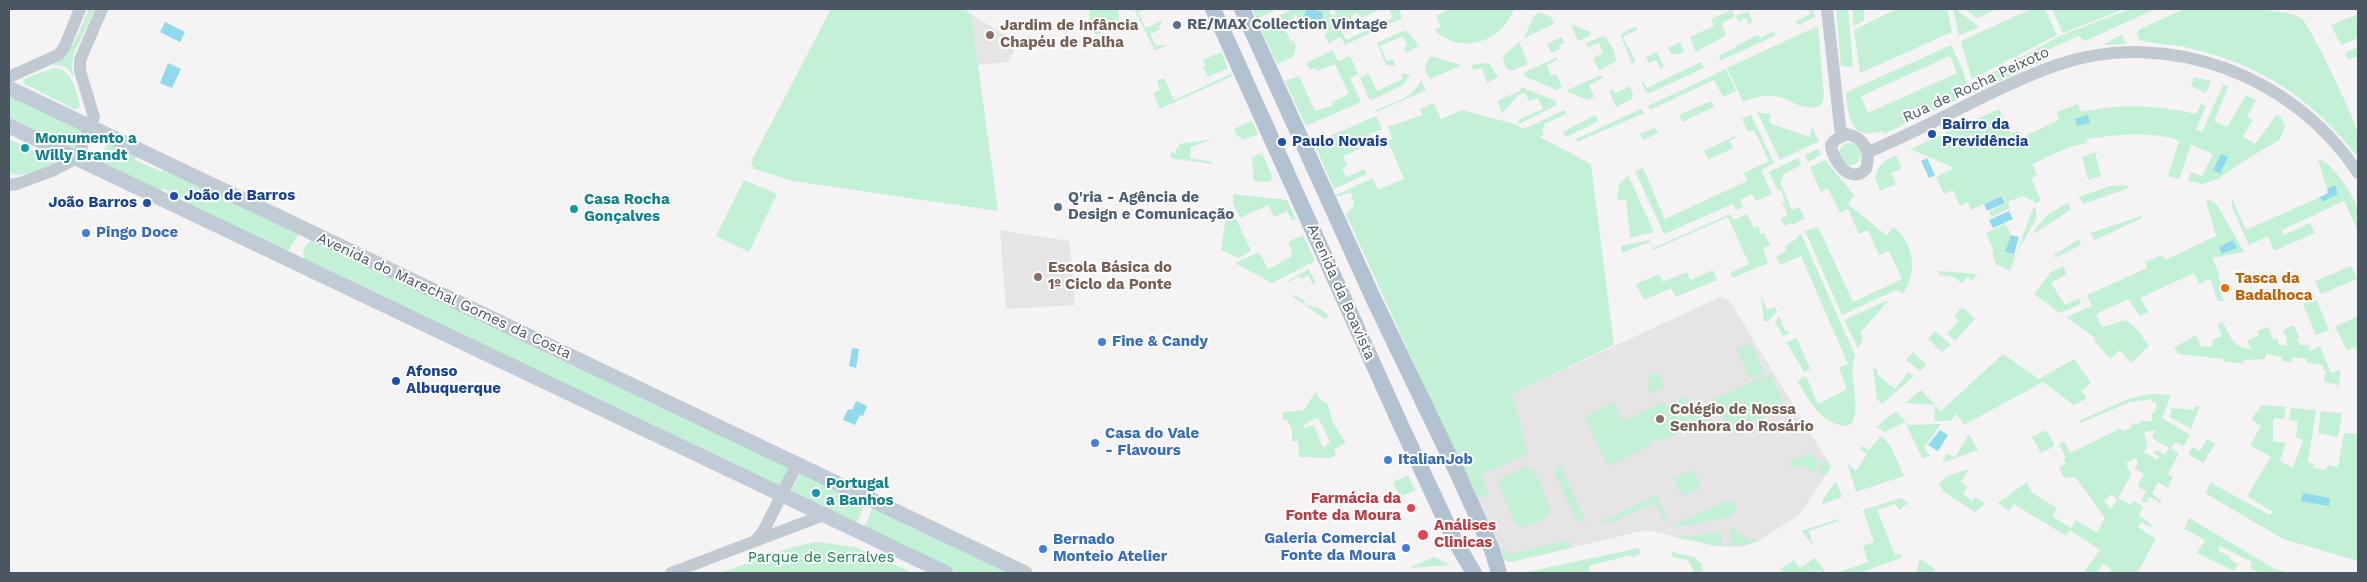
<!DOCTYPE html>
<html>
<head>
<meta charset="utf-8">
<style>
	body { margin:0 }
	#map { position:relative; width:2367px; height:582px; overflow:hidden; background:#f5f3f3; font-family:"Work Sans",sans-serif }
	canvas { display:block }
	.frame { position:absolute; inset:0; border:10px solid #4a5661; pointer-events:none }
</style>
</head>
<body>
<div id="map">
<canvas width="2367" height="582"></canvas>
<div class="frame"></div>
</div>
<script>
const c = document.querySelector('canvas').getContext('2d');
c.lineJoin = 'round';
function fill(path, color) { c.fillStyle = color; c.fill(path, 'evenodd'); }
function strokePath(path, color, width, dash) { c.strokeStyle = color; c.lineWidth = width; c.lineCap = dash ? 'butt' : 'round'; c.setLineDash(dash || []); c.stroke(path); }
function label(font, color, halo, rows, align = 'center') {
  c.font = font + ' "Work Sans",sans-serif'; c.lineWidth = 4; c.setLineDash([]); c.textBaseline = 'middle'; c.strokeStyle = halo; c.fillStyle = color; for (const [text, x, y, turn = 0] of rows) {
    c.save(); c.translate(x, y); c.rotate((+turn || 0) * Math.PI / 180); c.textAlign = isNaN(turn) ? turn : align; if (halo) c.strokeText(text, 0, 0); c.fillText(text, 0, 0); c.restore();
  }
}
fill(new Path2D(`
	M 971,14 L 1018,43 L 1008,62 L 978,65 Z
	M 1000,230 L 1069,241 L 1075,305 L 1006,309 Z
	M 1720,297 L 1727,299 L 1731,303 L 1831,467 L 1799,515 L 1757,542 L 1741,547 L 1715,546 L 1646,530 L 1511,562 L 1506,561 L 1464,473 L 1512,394 Z`), '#e6e4e5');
fill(new Path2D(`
	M 89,9 L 95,9 L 74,53 L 72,67 L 74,79 C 70,68 63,63 51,66 C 72,56 80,28 89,9 Z
	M 831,9 L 963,9 L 971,14 L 998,211 L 793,181 L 754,169 L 751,162 Z
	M 1090,9 L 1118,9 L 1120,25 L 1096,35 L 1089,17 Z
	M 1139,9 L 1145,9 L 1138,12 L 1146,28 L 1161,21 L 1162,24 L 1158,26 L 1160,29 L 1150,34 L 1156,46 L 1168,45 L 1155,51 L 1135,11 Z
	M 1252,9 L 1272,9 L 1274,11 L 1257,19 Z
	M 1293,9 L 1332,9 L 1329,11 L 1332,16 L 1336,14 L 1334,9 L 1375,9 L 1377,11 L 1361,18 L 1358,13 L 1351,16 L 1353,21 L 1340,28 L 1346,40 L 1393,18 L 1389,9 L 1399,9 L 1402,18 L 1345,45 L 1341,37 L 1329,43 L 1324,34 L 1329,32 L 1326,24 L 1315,29 L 1301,24 L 1295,14 L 1293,18 L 1283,23 L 1290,41 L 1293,40 L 1296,46 L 1294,56 L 1277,64 L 1259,25 Z
	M 1450,9 L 1514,9 C 1502,42 1461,56 1434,30 L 1441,27 L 1436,16 Z
	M 1808,9 L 1814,9 L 1815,17 L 1798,25 L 1796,21 L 1810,14 Z
	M 1836,9 L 1848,9 L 1853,67 L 1841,66 Z
	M 1853,9 L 1867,9 L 1864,10 L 1864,21 L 1853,26 Z
	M 1897,9 L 1947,9 L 1952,32 L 1860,73 L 1854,30 Z
	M 1953,9 L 1956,9 L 1979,27 L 1959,36 Z
	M 1965,9 L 1998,9 L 1977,18 Z
	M 2031,9 L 2045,9 L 2057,35 L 1972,79 L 1961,41 Z
	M 2052,9 L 2124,9 L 2063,33 Z
	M 2130,9 L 2155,9 L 2085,41 L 2078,36 L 2048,50 L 2050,58 L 1976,92 L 1973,83 L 2060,36 Z
	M 2184,9 C 2208,9 2282,6 2301,18 C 2310,24 2356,121 2358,134 C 2359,142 2358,150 2358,157 C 2311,98 2261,64 2185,47 C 2170,44 2154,45 2140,40 L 2137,35 L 2138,30 Z
	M 1732,10 L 1735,17 L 1721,23 L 1726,35 L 1696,52 L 1690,37 L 1714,26 L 1711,19 Z
	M 1748,11 L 1753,22 L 1749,24 L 1746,18 L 1738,22 L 1736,16 Z
	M 1539,12 L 1551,17 L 1554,24 L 1524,38 L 1534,16 Z
	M 2358,14 L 2358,38 L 2341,45 L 2331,25 Z
	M 1571,24 L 1590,32 L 1591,35 L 1578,41 Z
	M 1636,26 L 1637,30 L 1623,37 L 1636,62 L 1632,64 L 1621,36 L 1624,32 Z
	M 1818,26 L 1824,97 L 1821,105 C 1806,113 1793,101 1779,97 C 1767,94 1754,97 1743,102 L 1727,68 Z
	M 1406,30 L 1419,46 L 1406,53 L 1404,48 L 1407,46 L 1403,36 L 1380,46 L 1387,61 L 1393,59 L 1396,66 L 1386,65 L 1377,43 Z
	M 1774,31 L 1776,35 L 1720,61 L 1719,55 L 1736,48 L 1735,46 L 1758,35 L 1760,38 Z
	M 2123,34 L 2123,39 L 2126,44 L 2105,45 L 2105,43 Z
	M 1603,36 L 1606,37 L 1613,48 L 1616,61 L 1599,71 L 1593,58 L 1603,53 L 1599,43 L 1588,47 L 1586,43 Z
	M 1562,37 L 1564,43 L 1559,45 L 1560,49 L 1551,53 L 1547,44 Z
	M 1519,42 L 1528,64 L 1511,71 L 1505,67 L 1503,56 Z
	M 1680,42 L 1684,52 L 1677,55 L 1675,53 L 1671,54 L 1668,48 Z
	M 1951,45 L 1963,71 L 1969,94 L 1884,134 L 1883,131 C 1851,141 1848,118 1846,93 L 1849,91 ZM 1950,56 L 1957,73 L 1868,113 L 1861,96 Z
	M 2358,47 L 2358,56 L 2348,60 L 2345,53 Z
	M 1333,50 L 1338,61 L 1350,56 L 1358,74 L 1350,78 L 1361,102 L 1306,126 L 1285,81 L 1299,76 L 1315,111 L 1333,105 L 1332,102 L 1349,94 L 1335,64 L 1317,71 L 1316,68 L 1310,70 L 1306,63 Z
	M 1221,52 L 1228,68 L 1208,77 L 1203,66 L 1206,65 L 1203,60 Z
	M 1657,52 L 1664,67 L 1661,69 L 1656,60 L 1649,63 L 1646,57 Z
	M 1432,56 L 1460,65 L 1460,66 L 1430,79 L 1425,69 L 1428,59 Z
	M 1557,57 L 1558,60 L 1547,65 L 1551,76 L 1556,74 L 1562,87 L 1557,90 L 1524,76 L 1525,72 Z
	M 1701,62 L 1704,68 L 1650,93 L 1646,92 L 1641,82 L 1643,81 L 1647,88 Z
	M 1489,63 L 1498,77 L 1487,83 L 1482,68 L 1474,70 L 1471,65 Z
	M 54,68 C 73,68 75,91 80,105 L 79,108 L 74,109 L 23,83 L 24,79 Z
	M 1726,69 L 1736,91 L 1723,97 L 1714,80 L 1650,110 L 1648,106 Z
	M 1368,73 L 1377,91 L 1403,79 L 1401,73 L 1410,75 L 1403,85 L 1370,101 L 1360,78 Z
	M 1231,74 L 1232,76 L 1160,109 L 1153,93 L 1160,90 L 1157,81 L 1164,78 L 1174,100 Z
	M 1601,75 L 1603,78 L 1589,85 L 1594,97 L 1588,100 L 1568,92 L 1568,90 Z
	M 2194,77 L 2211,81 L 2206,93 L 2191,86 Z
	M 1421,80 L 1426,90 L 1377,112 L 1376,110 C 1393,103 1414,98 1421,80 Z
	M 2223,85 L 2228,87 L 2214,121 L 2227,127 L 2246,95 L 2256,100 L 2247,116 L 2253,120 L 2243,136 L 2255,144 L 2277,114 L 2281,118 L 2285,127 L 2279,140 L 2244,161 L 2218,179 L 2202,184 L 2188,181 L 2191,172 L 2202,176 L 2213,154 L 2191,145 L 2179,179 L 2168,176 L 2179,141 C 2159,131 2108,134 2086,140 L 2087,143 L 2069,147 L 2032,164 L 2037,175 L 2031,178 L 2041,201 L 2034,204 L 2034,201 L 2022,196 L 2008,202 L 2010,208 L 1991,217 L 1989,212 L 2006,203 L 2003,195 L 1971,210 L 1968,202 L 1960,206 L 1953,190 L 1944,194 L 1936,177 L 1955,168 L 1910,149 L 1999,109 L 2011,133 L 2018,131 L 2021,138 L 2059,120 L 2057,112 L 2078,104 L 2081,112 C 2119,103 2158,105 2196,114 L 2201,104 L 2206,106 L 2196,129 L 2202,132 Z
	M 1630,86 L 1633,95 L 1632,99 L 1616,107 L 1609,91 L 1613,89 L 1615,93 Z
	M 1521,87 L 1556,101 L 1557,105 L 1519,124 L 1518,120 L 1543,109 L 1538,98 L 1529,101 L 1525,93 L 1519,95 L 1502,113 L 1497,101 L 1520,91 Z
	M 9,94 L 83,130 L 73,150 L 9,119 Z
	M 1711,101 L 1714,107 L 1682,122 L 1679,115 Z
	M 1434,103 L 1441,119 L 1462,110 L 1514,124 L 1524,129 L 1564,110 L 1566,114 L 1544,124 L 1545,127 L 1542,129 L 1544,135 L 1540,137 L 1591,164 L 1614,345 L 1512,394 L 1528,454 L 1481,475 L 1489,495 L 1476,500 L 1346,214 L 1353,207 L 1354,200 L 1350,199 L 1353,197 L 1350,192 L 1337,197 L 1336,195 L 1373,178 L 1378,190 L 1404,179 L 1388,141 L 1393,139 L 1388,127 L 1422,115 L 1420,109 Z
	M 1641,109 L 1644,113 L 1577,142 L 1576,139 Z
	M 1757,112 L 1771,114 L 1769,123 L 1810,137 L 1812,127 L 1819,141 L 1780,160 Z
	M 1595,115 L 1598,120 L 1595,123 L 1566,137 L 1563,132 Z
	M 1751,115 L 1774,163 L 1761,170 L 1772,194 L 1756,201 L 1752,194 L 1740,200 L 1743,207 L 1736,210 L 1733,204 L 1664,234 L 1635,171 L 1643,168 L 1665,219 L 1747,181 L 1744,173 L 1769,161 L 1754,130 L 1748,132 L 1742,119 Z
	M 1376,116 L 1382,129 L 1369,134 L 1373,143 L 1343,156 L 1347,165 L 1342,168 L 1346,177 L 1365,169 L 1367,174 L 1334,189 L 1314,143 Z
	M 1252,121 L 1258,134 L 1243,140 L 1240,136 L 1237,137 L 1234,129 Z
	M 1655,128 L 1658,133 L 1643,140 L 1640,134 Z
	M 1735,136 L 1736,138 L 1729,141 L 1733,148 L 1708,160 L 1704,151 L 1697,154 Z
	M 9,139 L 55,161 L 53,164 C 41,168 20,180 9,172 Z
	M 1213,139 L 1191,147 L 1190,158 L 1212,162 L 1213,164 L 1171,158 L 1171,152 L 1176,153 L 1176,149 L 1179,148 L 1179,144 Z
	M 108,142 L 137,155 L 135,160 L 162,172 L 164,168 L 299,234 L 288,251 L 187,205 L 189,201 L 164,189 L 162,188 L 160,192 L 98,162 Z
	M1839 154a11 11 0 1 1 22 0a11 11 0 1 1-22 0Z
	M 1818,149 L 1821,155 L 1808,162 L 1805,155 Z
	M 2095,152 L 2101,176 L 2088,180 L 2082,157 Z
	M 1262,153 L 1273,178 L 1269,182 L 1254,181 C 1252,172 1255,167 1251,158 Z
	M 1896,155 L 1902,168 L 1891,173 L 1896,184 L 1880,191 L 1875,178 C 1878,165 1884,161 1896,155 Z
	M 1798,158 L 1801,165 L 1782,175 L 1783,180 L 1780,182 L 1792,210 L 1799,207 L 1805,219 L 1792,225 L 1791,223 L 1784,226 L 1781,219 L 1788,215 L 1782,202 L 1785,201 L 1781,190 L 1778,191 L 1769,172 Z
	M 2318,159 C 2330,159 2356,198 2358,211 C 2359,217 2358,224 2358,231 L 2344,201 L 2282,230 L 2284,235 L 2310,223 L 2315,233 L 2274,251 L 2268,236 L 2249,245 L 2232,207 L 2232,198 L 2246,230 L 2320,197 L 2322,201 L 2338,194 L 2335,185 L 2327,189 Z
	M 1825,160 L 1854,195 L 1848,204 L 1886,235 L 1894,227 C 1914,245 1918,272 1903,294 L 1896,290 L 1842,315 L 1805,231 L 1818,227 L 1853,302 L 1902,279 L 1889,251 L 1879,255 L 1868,230 L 1859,234 L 1848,209 L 1840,213 L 1828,188 L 1821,192 L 1810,167 Z
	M 1628,175 L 1654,232 L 1630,238 L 1626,200 L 1617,200 L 1619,185 Z
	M 744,180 L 777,194 L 749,252 L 716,236 Z
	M 2127,185 L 2129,188 L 2083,204 L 2079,197 L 2110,186 Z
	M 1234,194 L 1287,200 L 1296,219 L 1292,221 L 1287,211 L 1274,217 L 1268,205 L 1240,218 L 1233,203 Z
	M 2210,200 L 2218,206 L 2244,252 L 2212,258 L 2220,276 L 2218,277 L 2224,292 L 2221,294 L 2224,301 L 2218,301 L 2210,279 L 2199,284 L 2194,273 L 2140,298 L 2149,312 L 2140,316 L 2128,299 L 2096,314 L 2102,327 L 2126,320 L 2137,329 L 2149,346 L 2131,363 L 2120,350 L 2110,359 L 2094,340 L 2095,338 L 2066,317 L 2092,306 L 2087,295 L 2147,268 L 2145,262 L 2162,255 L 2165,260 L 2216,236 L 2206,201 Z
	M 2068,202 L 2071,209 L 2035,233 L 2033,232 L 2046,216 Z
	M 2034,206 L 2037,214 L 2036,219 L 2016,254 Z
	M 1227,211 L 1233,212 L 1251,251 L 1238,258 L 1221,250 Z
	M 1730,214 L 1733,220 L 1747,214 L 1754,228 L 1758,226 L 1761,234 L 1764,233 L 1770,245 L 1763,248 L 1768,263 L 1733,278 L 1730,273 L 1749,264 L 1728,217 L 1653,250 L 1649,242 L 1622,253 L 1621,246 L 1649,240 L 1653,248 Z
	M 2141,216 L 2142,218 L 2095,240 L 2090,233 Z
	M 2005,224 L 2011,234 L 2006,251 L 2016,255 L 2010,271 L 1996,264 L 1992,254 L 1994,252 L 1986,233 Z
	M 1801,234 L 1855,355 C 1847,376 1862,405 1852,423 L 1847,426 C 1821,425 1809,400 1797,381 L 1806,376 L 1818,404 L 1847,389 L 1839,368 L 1848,364 L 1801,256 L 1780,265 L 1776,257 L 1787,250 L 1785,246 L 1798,238 L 1798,236 Z
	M 1303,235 L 1315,261 L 1272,283 L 1235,263 L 1259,252 L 1268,269 L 1291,257 L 1292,252 L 1288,242 Z
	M 2079,239 L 2081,245 L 2055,258 L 2054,255 Z
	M 313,240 L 787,466 L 789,469 L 779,486 L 304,259 C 302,251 305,243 313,240 Z
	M 2063,266 L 2067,274 L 2051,283 L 2065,305 L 2079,298 L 2081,304 L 2060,313 L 2034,294 L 2051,272 Z
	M 2351,266 L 2357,279 L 2321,294 L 2315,281 Z
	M 1309,269 L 1316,284 L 1313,285 L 1308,275 L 1301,279 L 1299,276 L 1288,282 L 1287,281 Z
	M 1713,270 L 1717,280 L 1676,297 L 1671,288 L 1644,300 L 1636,284 L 1659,274 L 1663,282 L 1687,272 L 1690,280 Z
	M 1939,271 L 1978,274 L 1972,281 L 1967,277 L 1962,283 L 1953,277 L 1939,275 Z
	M 1294,295 L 1303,299 L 1306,305 L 1319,308 L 1329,316 L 1325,319 L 1292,296 Z
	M 1761,295 L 1767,310 L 1775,307 L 1777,311 L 1770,320 L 1764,322 Z
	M 1890,299 L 1860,333 L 1863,339 L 1858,348 L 1844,320 Z
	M 2316,299 L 2329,330 L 2316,335 L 2303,304 Z
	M 1962,307 L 1975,319 L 1955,341 L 1947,334 L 1959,320 L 1954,316 Z
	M 1779,316 L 1785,331 L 1788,331 L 1789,334 L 1783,336 L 1775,322 Z
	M 2358,316 L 2358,354 L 2355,347 L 2347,351 L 2335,327 Z
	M 2222,321 C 2231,337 2232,347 2251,349 L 2247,341 L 2259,335 L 2257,331 L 2268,327 L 2273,339 L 2278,339 L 2278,344 L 2287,346 L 2287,339 L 2283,330 L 2294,325 L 2300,338 L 2297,339 L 2299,345 L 2308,345 L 2310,351 L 2320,346 L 2331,373 L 2341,369 L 2338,389 L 2336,384 L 2324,382 L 2326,371 L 2323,370 L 2323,365 L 2307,363 L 2307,359 L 2293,357 L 2292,362 L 2282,361 L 2282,357 L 2266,354 L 2265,359 L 2244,360 L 2243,364 L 2223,361 L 2223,359 L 2179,354 L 2174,348 L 2196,335 L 2201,347 L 2213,346 L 2212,340 L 2222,336 L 2218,325 Z
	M 1935,331 L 1951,345 L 1942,352 L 1928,339 Z
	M 1797,338 L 1810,369 L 1804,372 L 1786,342 Z
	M 1751,342 L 1764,373 L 1750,379 L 1736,349 Z
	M 1913,352 L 1927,365 L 1920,371 L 1906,360 Z
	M 2003,354 L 2039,379 L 2074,359 L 2091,383 L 2081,391 L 2087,398 L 2074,405 L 2043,382 L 1964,425 L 1957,414 L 1950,421 L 1934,421 L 1935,405 L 1905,403 L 1921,390 L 1941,411 Z
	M 1873,367 L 1878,371 L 1877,374 L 1895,389 L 1908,372 L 1914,376 L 1882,404 L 1877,399 Z
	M 1658,372 L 1665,387 L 1651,394 L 1647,385 L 1650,384 L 1647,377 Z
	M 1770,374 L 1786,407 L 1730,433 L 1714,399 Z
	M 1316,391 L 1319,398 L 1328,405 L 1333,423 L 1346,443 L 1334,449 L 1336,455 L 1331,458 L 1299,457 L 1298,441 L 1292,441 L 1292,430 L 1287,420 L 1283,420 L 1283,412 L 1304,410 ZM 1318,417 L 1330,442 L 1323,448 L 1314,425 L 1304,428 L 1303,425 Z
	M 2150,394 L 2171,395 L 2162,418 L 2190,435 L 2184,446 L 2175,442 L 2171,448 L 2179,453 L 2168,474 L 2173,477 L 2168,488 L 2158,482 L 2152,494 L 2162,501 L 2160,503 L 2150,497 L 2146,503 L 2141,501 L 2146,491 L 2137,486 L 2144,474 L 2135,469 L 2138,463 L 2136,458 L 2126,463 L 2131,475 L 2118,498 L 2131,505 L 2134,501 L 2143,507 L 2139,515 L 2152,525 L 2150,527 L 2141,522 L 2138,527 L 2156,539 L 2137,573 L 2110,573 L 2109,572 L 2111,568 L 2103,564 L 2097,573 L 2083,573 L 2100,550 L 2070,530 L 2066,536 L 2014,504 L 2009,511 L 1998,503 L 2027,482 L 2032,493 L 2057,508 L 2052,516 L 2071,528 L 2076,520 L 2097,533 L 2105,518 L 2076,478 L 2063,477 L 2059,467 L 2066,464 L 2063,460 L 2066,458 L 2059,444 L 2064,441 L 2070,453 L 2121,428 L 2123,431 L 2132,428 L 2131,424 L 2135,423 L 2136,426 L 2141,421 L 2152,421 L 2152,413 L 2155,413 L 2156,402 L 2152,402 L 2152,399 L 2130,402 L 2081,423 L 2079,421 L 2128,399 ZM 2155,430 L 2152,438 L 2169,448 L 2165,455 L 2156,450 L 2154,453 L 2159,456 L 2157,460 L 2144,452 L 2147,447 L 2144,432 ZM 2112,494 L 2117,500 L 2111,509 L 2104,501 Z
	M 1687,396 L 1694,411 L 1707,405 L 1712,418 L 1663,440 L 1657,440 L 1649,437 L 1652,444 L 1608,466 L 1584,417 L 1614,402 L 1623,421 L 1664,402 L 1666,406 Z
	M 2262,405 L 2286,407 L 2284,419 L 2276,418 L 2273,420 L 2273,441 L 2286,443 L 2280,461 L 2293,468 L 2303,440 L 2296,437 L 2298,421 L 2289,420 L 2291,408 L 2316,410 L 2308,462 L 2314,464 L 2313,468 L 2326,470 L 2328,465 L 2338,467 L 2344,433 L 2358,434 L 2358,561 L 2283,539 L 2205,493 L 2211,483 L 2270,515 L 2273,512 L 2247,496 L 2271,457 L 2250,445 L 2261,426 L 2251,419 Z
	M 2195,406 L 2200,406 L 2191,429 L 2170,417 L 2172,408 L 2194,410 Z
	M 1896,411 L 1908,425 L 1941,424 L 1924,447 L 1930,456 L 1922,458 L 1905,422 L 1885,432 L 1876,427 Z
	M 2321,411 L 2342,413 L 2338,437 L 2318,433 Z
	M 2046,430 L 2055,446 L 2041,453 L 2032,437 Z
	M 1969,434 L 1978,450 L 1942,463 L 1947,454 L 1955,457 Z
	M 1881,436 L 1890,445 L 1904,476 L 1856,492 L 1848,466 L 1849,464 L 1856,471 L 1867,454 L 1860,449 L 1863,446 L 1869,450 Z
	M 2207,439 L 2215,444 L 2203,463 L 2188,454 L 2193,447 L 2200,451 Z
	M 1809,453 L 1820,462 L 1813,473 L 1802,465 L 1793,469 L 1789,462 Z
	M 1826,459 L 1831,467 L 1825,476 L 1818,471 Z
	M 1560,465 L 1586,522 L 1578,521 L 1574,516 L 1554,472 L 1558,470 L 1557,466 Z
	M 1528,467 L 1535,473 L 1550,506 L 1550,512 L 1544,519 L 1522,528 L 1513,520 L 1499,483 L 1501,479 L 1522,468 Z
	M 1693,469 L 1701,488 L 1682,496 L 1674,478 Z
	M 1969,469 L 1961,482 L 1968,487 L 1963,494 L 1972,501 L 1975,497 L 1985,504 L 1975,512 L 1943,491 L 1939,484 L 1947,476 Z
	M 800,473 L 865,504 L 856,524 L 791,491 Z
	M 1408,475 L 1415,490 L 1400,497 L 1393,482 Z
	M 1836,481 L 1842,497 L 1823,504 L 1822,501 Z
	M 1657,495 L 1668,520 L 1664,522 L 1655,503 L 1613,522 L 1596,524 Z
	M 1901,498 L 1908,503 L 1899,510 L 1895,504 L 1877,510 L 1895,555 L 1902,554 L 1901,558 L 1859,573 L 1837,573 L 1868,562 L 1863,546 L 1874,542 L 1863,510 Z
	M 1732,499 L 1737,510 L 1730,517 L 1678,527 L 1673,525 Z
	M 873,507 L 1008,573 L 958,573 L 864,528 Z
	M 2189,518 L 2275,569 L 2290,573 L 2260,573 L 2250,568 L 2252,562 L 2220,546 L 2218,551 L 2230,556 L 2229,559 L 2238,564 L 2234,571 L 2197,553 L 2205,540 L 2184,529 Z
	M 1838,519 L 1839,521 L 1809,531 L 1813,545 L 1801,531 Z
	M 1734,527 L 1739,535 L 1742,533 L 1749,542 L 1754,538 L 1757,542 L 1733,547 L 1730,529 Z
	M 1722,531 L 1722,547 L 1674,537 L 1693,536 Z
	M 1567,540 L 1573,547 L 1511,562 L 1502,559 L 1499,552 L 1505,549 L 1509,555 Z
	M 816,542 L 855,547 L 913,573 L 720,573 L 793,547 Z
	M 1639,548 L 1640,554 L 1632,558 L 1631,555 L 1589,566 L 1590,573 L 1522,573 Z
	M 1672,552 L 1694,557 L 1702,564 L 1703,573 L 1695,573 L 1688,560 L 1672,557 Z
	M 1434,557 L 1451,565 L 1409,568 Z
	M 1815,558 L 1826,573 L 1822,573 L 1821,570 L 1812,573 L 1783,573 L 1780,569 L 1794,560 L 1800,568 Z
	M 1920,559 L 1935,569 L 1933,573 L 1916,573 Z`), '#c3f1d5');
fill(new Path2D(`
	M 1313,9 L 1323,13 L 1322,20 L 1314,21 L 1310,17 L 1304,17 L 1306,11 Z
	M 165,22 L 185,32 L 180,42 L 160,32 Z
	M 168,63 L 181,69 L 172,88 L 160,83 Z
	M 2088,115 L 2090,123 L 2077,126 L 2075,119 Z
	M 2221,154 L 2228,157 L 2220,174 L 2213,170 Z
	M 1927,158 L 1935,175 L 1929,178 L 1921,161 Z
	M 2335,185 L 2338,194 L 2322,202 L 2320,197 L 2328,193 L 2327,189 Z
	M 2002,196 L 2005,203 L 1987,211 L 1984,204 Z
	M 2009,211 L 2013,219 L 1993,228 L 1989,220 Z
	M 2011,235 L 2019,237 L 2014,254 L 2005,252 Z
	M 2233,240 L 2237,248 L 2222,254 L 2219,247 Z
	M 852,348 L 859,349 L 856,368 L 849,366 Z
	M 856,401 L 867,406 L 863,416 L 860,415 L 855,425 L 843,420 L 848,409 L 852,410 Z
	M 1940,430 L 1948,435 L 1938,451 L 1928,445 Z
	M 2303,493 L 2330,498 L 2329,506 L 2301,501 Z`), '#90daee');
strokePath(new Path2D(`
	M 1827,9 L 1841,136
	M 9,77 L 58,55 L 64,48 L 80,9
	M 1847,134 C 1865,138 1871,152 1866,169 C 1850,186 1832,160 1831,145 L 1835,140 Z
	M 1868,152 C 1932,126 1992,88 2057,65 C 2168,27 2295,76 2358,173
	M 9,185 L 17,184 L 52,171 L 77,158 L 94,117 L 80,71 L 80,60 L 102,9
	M 757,539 L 764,530 L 797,464
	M 671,573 L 824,515`), '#c1cad2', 12);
strokePath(new Path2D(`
	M 9,88 L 1025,573
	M 9,126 L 946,573`), '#c1cbd6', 15);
strokePath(new Path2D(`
	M 1213,9 L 1403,430 L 1455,541 L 1474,573
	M 1242,9 L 1374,300 L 1457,472 L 1492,550 L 1499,573`), '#b3c2d1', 16);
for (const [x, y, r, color] of [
	[1177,25,5,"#5c6f8a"],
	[990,35,5,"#8d6e63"],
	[1932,134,5,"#1a4fb4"],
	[1282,142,5,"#1a4fb4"],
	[25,148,5,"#0f9aa8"],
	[174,196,5,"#1a4fb4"],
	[147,203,5,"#1a4fb4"],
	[1058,207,5,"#5c6f8a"],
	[574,209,5,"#0f9aa8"],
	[86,233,5,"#3f7fe0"],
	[1038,277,5,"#8d6e63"],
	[2225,288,5,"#e8710a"],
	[1102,342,5,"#3f7fe0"],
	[396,381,5,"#1a4fb4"],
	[1660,419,5,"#8d6e63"],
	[1095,443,5,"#3f7fe0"],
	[1388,460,5,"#3f7fe0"],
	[816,493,5,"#0f9aa8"],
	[1411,508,5,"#e0444e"],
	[1423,535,6,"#e0444e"],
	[1406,548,5,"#3f7fe0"],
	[1043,549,5,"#3f7fe0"]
]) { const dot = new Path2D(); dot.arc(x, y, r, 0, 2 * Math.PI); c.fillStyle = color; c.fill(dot); strokePath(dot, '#fff', 2); }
label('bold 15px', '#4e5e75', '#fff', [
	["RE/MAX Collection Vintage",1187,25],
	["Q'ria - Agência de",1068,198],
	["Design e Comunicação",1068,215]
], 'left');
label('bold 15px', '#785e54', '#fff', [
	["Jardim de Infância",1000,26],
	["Chapéu de Palha",1000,43],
	["Escola Básica do",1048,268],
	["1º Ciclo da Ponte",1048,285],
	["Colégio de Nossa",1670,410],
	["Senhora do Rosário",1670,427]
], 'left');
label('15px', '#4a5661', '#fff', [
	["Rua de Rocha Peixoto",1976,85,-25],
	["Avenida da Boavista",1341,292,66],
	["Avenida do Marechal Gomes da Costa",444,296,25]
]);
label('bold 15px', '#164399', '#fff', [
	["Bairro da",1942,125],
	["Previdência",1942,142],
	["Paulo Novais",1292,142],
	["João de Barros",184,196],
	["João Barros",137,203,"right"],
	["Afonso",406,372],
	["Albuquerque",406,389]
], 'left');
label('bold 15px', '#0d838f', '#fff', [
	["Monumento a",35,139],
	["Willy Brandt",35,156],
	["Casa Rocha",584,200],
	["Gonçalves",584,217],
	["Portugal",826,484],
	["a Banhos",826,501]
], 'left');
label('bold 15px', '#366cbe', '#fff', [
	["Pingo Doce",96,233],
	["Fine & Candy",1112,342],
	["Casa do Vale",1105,434],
	["- Flavours",1105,451],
	["ItalianJob",1398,460],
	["Galeria Comercial",1396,539,"right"],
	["Fonte da Moura",1396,556,"right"],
	["Bernado",1053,540],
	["Monteio Atelier",1053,557]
], 'left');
label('bold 15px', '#c56008', '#fff', [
	["Tasca da",2235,279],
	["Badalhoca",2235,296]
], 'left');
label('bold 15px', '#be3a42', '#fff', [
	["Farmácia da",1401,499],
	["Fonte da Moura",1401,516],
	["Análises",1434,526,"left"],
	["Clinicas",1434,543,"left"]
], 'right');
label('15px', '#17864f', '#fff', [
	["Parque de Serralves",821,558]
]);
</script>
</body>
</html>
